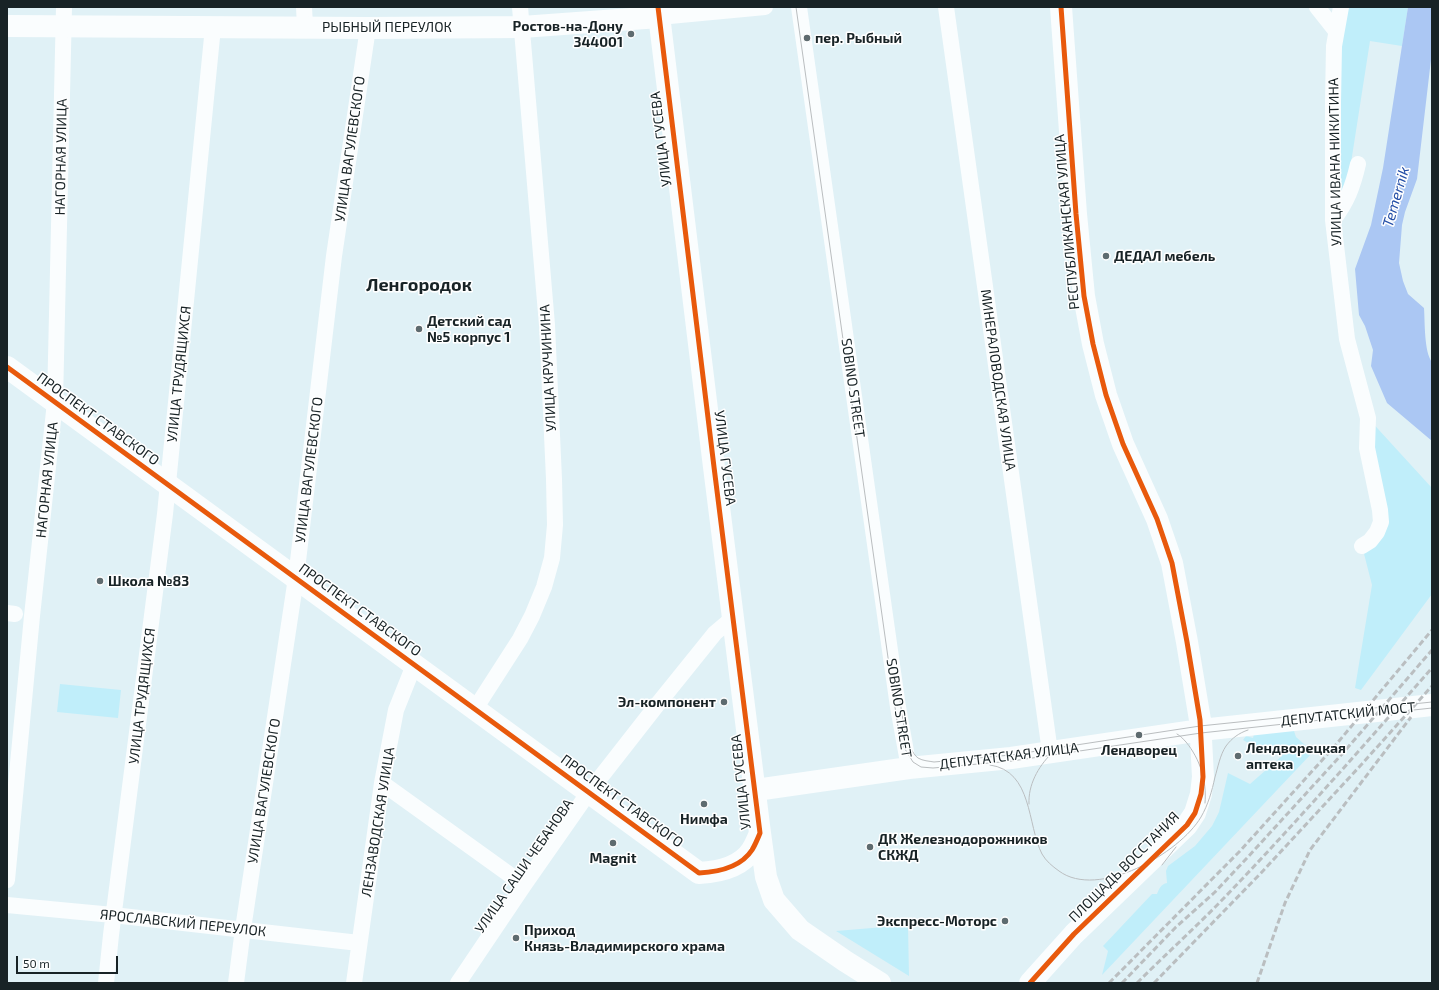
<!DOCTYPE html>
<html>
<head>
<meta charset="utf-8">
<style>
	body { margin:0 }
	#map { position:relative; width:1439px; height:990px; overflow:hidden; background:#e0f1f6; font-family:"Exo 2",sans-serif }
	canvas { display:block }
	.frame { position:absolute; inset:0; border:8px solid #182326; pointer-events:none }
	.scale { position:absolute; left:16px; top:956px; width:102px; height:18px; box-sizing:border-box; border:2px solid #182326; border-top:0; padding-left:5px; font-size:12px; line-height:14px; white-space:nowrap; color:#182326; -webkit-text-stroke:3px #fff; paint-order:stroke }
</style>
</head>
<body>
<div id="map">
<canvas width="1439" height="990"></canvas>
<div class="frame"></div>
<div class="scale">50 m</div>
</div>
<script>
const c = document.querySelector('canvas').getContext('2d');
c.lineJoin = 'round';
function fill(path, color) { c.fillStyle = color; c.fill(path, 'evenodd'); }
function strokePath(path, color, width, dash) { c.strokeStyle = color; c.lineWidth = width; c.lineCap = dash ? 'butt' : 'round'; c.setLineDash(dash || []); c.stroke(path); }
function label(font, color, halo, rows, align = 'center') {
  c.font = font + ' "Exo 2",sans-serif'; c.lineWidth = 3; c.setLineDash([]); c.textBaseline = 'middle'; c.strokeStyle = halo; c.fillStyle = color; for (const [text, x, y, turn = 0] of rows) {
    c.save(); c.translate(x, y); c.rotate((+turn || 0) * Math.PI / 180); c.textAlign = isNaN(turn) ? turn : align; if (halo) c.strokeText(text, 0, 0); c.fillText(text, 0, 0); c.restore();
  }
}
fill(new Path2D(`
	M 1341,7 L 1408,7 L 1402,46 L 1370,41 L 1351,163 L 1341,210 Z
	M 1368,418 L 1432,488 L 1432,594 L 1361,690 L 1355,688 L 1372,585 L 1362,546 L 1377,532 Z
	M 60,684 L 121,690 L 118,718 L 57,712 Z
	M 1255,730 L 1294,731 L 1296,737 L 1313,752 L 1102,975 L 1108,951 L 1103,946 L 1152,894 L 1157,894 C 1159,889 1161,884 1167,883 L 1166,871 L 1168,866 L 1195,846 L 1212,826 L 1219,812 L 1228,773 L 1250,784 L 1283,755 L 1264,745 L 1261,750 L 1243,740 L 1246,736 L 1253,738 Z
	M 908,925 L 909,976 L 836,931 Z`), '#c0eefa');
fill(new Path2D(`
	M 1408,7 L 1432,7 L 1432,51 L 1417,179 L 1405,212 L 1402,225 L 1399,263 L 1403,281 L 1408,294 L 1424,308 C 1425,321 1424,352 1432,362 L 1432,441 L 1387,403 L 1371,366 L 1373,350 L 1365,326 L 1359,315 L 1355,269 L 1371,225 L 1383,168 Z`), '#abc7f3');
strokePath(new Path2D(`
	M 304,7 L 305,27
	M 799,7 L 898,707 L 909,768
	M 946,7 L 1050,752
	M 1317,7 L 1336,31
	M 1341,7 L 1334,46 L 1333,102 L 1333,220 L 1347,339 L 1368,418 L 1367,448 L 1380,510 L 1381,522 L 1377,532 L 1370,541 L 1362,546
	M 659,17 L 765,7
	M 1333,220 C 1347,202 1353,186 1358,164
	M 7,613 L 15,614
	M 475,709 L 520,639 L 532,616 L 544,587 L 552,558 L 555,525 L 554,479 L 547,325 L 520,7
	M 382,783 L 524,885
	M 7,880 L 32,616 L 55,402 L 64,7
	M 7,905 L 113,915 L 359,943
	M 106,983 L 111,935 L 165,514 L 213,27
	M 236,983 L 243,929 L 296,578 L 334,256 L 368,28
	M 354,983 L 382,783 L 396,710 L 414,665
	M 458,983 L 524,885 L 589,792 L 657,705 L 715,633 L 734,617`), '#fafdfe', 16);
strokePath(new Path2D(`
	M 7,26 L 368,28 L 522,27 L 659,17
	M 7,367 L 699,873 C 718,872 741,867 752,850 C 755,845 758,838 760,833 L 714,467 L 658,7
	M 756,790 L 909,768 L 1011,758 L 1201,730 L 1432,705
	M 760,833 L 766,877 L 774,900 L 800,930 L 845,961 L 880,983
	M 1030,983 L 1074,934 L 1187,825 L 1195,813 L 1201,794 L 1203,777 L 1200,720 L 1187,642 L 1172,563 L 1157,519 L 1123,444 L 1106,395 L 1093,344 L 1084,296 L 1076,214 L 1061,7`), '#fafdfe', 22);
strokePath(new Path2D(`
	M 796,7 L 895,707 L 900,741 L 913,762 L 921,767 L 933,768 L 1012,761 L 1201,733 L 1432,708
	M 900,700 C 902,715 906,749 918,758 C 923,761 929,761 934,762 L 1011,755 L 1200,726 L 1432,702
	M 1177,734 C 1181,736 1183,739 1186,742 C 1200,759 1207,781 1205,803
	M 990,765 C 1033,771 1027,825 1042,854 C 1046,861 1052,866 1059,871 C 1098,900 1180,853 1201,817 C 1208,805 1212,791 1215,777 C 1218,767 1220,755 1226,746 C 1232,738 1239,733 1248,730
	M 1029,804 C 1028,785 1038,767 1051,754
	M 1162,865 L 1176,847`), '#babec0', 1);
strokePath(new Path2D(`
	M 1109,983 L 1240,851 L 1334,747 L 1432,630
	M 1122,983 L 1176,927 L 1215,892 L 1247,858 L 1343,753 L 1432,650
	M 1137,983 C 1166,954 1196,927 1224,898 C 1296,823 1364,745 1432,668
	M 1154,983 L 1261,873 L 1361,765 L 1432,686
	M 1257,983 L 1285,903 L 1310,850 L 1411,717`), '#babec0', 3, [6, 3]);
strokePath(new Path2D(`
	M 7,367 L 699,873 C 718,872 741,867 752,850 C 755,845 758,838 760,833 L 714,467 L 658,7
	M 1030,983 L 1074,934 L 1187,825 L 1195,813 L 1201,794 L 1203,777 L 1200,720 L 1187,642 L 1172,563 L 1157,519 L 1123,444 L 1106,395 L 1093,344 L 1084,296 L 1076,214 L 1061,7`), '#e8590c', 5);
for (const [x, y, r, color] of [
	[631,34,4,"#5e6b6f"],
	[807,38,4,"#5e6b6f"],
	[1106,256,4,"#5e6b6f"],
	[419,329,4,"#5e6b6f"],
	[100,581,4,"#5e6b6f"],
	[724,702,4,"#5e6b6f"],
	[1139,735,4,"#5e6b6f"],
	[1238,756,4,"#5e6b6f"],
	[704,804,4,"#5e6b6f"],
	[613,843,4,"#5e6b6f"],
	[870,847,4,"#5e6b6f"],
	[1005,921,4,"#5e6b6f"],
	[516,938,4,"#5e6b6f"]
]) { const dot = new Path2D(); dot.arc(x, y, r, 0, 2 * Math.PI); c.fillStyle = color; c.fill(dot); strokePath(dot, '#fff', 1.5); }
label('bold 14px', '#182326', '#fff', [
	["Ростов-на-Дону",623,26,"right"],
	["344001",623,42,"right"],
	["пер. Рыбный",815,38],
	["ДЕДАЛ мебель",1114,256],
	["Детский сад",427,321],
	["№5 корпус 1",427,337],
	["Школа №83",108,581],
	["Эл-компонент",716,702,"right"],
	["Лендворецкая",1246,748],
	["аптека",1246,764],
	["Лендворец",1139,750,"center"],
	["Нимфа",704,819,"center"],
	["ДК Железнодорожников",878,839],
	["СКЖД",878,855],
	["Magnit",613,858,"center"],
	["Экспресс-Моторс",997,921,"right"],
	["Приход",524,930],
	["Князь-Владимирского храма",524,946]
], 'left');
label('14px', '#182326', '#fff', [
	["РЫБНЫЙ ПЕРЕУЛОК",387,27],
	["УЛИЦА ГУСЕВА",661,139,-97],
	["УЛИЦА ВАГУЛЕВСКОГО",350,149,-82],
	["НАГОРНАЯ УЛИЦА",61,157,-89],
	["УЛИЦА ИВАНА НИКИТИНА",1335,162,-91],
	["РЕСПУБЛИКАНСКАЯ УЛИЦА",1067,222,-95],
	["УЛИЦА КРУЧИНИНА",548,368,-93],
	["УЛИЦА ТРУДЯЩИХСЯ",179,374,-84],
	["МИНЕРАЛОВОДСКАЯ УЛИЦА",998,380,82],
	["SOBINO STREET",853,388,82],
	["ПРОСПЕКТ СТАВСКОГО",98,419,36],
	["УЛИЦА ГУСЕВА",725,458,83],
	["УЛИЦА ВАГУЛЕВСКОГО",309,470,-83],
	["НАГОРНАЯ УЛИЦА",47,480,-84],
	["ПРОСПЕКТ СТАВСКОГО",360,610,36],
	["УЛИЦА ТРУДЯЩИХСЯ",142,696,-83],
	["SOBINO STREET",899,708,81],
	["ДЕПУТАТСКИЙ МОСТ",1348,714,-6],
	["ДЕПУТАТСКАЯ УЛИЦА",1009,756,-7],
	["УЛИЦА ГУСЕВА",741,782,-96],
	["УЛИЦА ВАГУЛЕВСКОГО",264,791,-81],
	["ПРОСПЕКТ СТАВСКОГО",622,801,36],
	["ЛЕНЗАВОДСКАЯ УЛИЦА",378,822,-81],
	["УЛИЦА САШИ ЧЕБАНОВА",524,866,-55],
	["ПЛОЩАДЬ ВОССТАНИЯ",1124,867,-45],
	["ЯРОСЛАВСКИЙ ПЕРЕУЛОК",183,923,6]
]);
label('italic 15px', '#254fa7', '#fff', [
	["Temernik",1396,197,-74]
]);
label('bold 18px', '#182326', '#fff', [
	["Ленгородок",419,285]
]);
</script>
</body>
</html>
